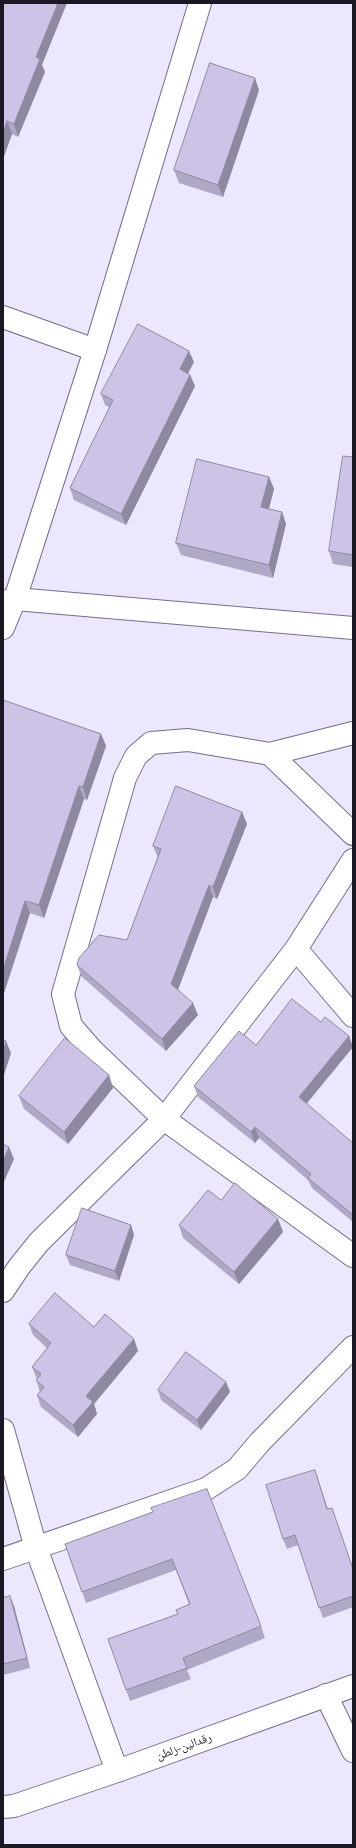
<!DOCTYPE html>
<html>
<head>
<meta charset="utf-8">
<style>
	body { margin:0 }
	#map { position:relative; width:356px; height:1848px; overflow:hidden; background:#ece7fc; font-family:"Times New Roman",serif }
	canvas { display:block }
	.frame { position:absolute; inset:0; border:4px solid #1b1824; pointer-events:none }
</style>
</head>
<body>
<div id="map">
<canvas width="356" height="1848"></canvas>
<div class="frame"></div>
</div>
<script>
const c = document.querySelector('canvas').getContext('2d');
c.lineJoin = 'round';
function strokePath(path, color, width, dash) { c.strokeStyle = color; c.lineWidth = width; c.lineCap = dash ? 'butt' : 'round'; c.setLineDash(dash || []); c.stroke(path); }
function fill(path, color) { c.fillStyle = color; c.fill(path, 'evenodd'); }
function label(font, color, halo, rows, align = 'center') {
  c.font = font + ' "Times New Roman","Noto Naskh Arabic",serif'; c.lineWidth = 3.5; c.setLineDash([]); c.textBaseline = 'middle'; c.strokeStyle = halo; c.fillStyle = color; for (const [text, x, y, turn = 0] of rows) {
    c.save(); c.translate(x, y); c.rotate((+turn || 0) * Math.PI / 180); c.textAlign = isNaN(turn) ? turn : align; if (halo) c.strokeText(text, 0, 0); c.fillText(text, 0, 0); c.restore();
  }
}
const minor = new Path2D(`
	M 3,317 L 95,350
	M 3,602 L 15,599 L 353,628
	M 353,733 L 270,754 L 188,740 L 151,743 L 136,756 L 125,778 L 63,994 L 71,1026 L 92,1050 L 164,1119 L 353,1256
	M 270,754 L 353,834
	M 296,949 L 353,1016
	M 3,1291 L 19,1267 L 39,1242 L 164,1119 L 296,949 L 353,860
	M 3,1430 L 36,1548 L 117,1771
	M 3,1559 L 206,1489 L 237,1469 L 260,1442 L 353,1347
	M 326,1695 L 353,1751`);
const primary = new Path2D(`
	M 3,628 L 15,599 L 95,350 L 200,3
	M 3,1807 L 14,1806 L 117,1771 L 353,1686`);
strokePath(minor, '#756d8c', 24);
strokePath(primary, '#756d8c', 24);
strokePath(minor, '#fff', 22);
strokePath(primary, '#fff', 22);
fill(new Path2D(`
	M 3,3 L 42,65 L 45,72 L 18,137 L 12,134 L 3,159 Z
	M 259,90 L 223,197 L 179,183 L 174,170 Z
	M 194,362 L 188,373 L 190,375 L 195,386 L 126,525 L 74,500 L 70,488 L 110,408 L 105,405 L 101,394 Z
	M 353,457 L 353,567 L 333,564 L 329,551 Z
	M 269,477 L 274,489 L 269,509 L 282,512 L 286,524 L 273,578 L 181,555 L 176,543 Z
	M 3,700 L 101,734 L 106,746 L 87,800 L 84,799 L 44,918 L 30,913 L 3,996 Z
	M 242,812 L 247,824 L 217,899 L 213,897 L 178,989 L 198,1015 L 166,1051 L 81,976 L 77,965 L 127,940 L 158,858 L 153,846 Z
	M 321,1022 L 349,1036 L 353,1047 L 306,1104 L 353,1143 L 353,1222 L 312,1188 L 308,1180 L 259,1138 L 255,1143 L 198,1097 L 194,1086 L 256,1045 Z
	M 109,1075 L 113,1088 L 68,1144 L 24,1109 L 19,1096 Z
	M 221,1200 L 278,1219 L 283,1232 L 239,1284 L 183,1238 L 179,1225 Z
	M 131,1225 L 134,1235 L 119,1281 L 70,1265 L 66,1255 Z
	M 29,1324 L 94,1327 L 134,1339 L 138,1351 L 94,1404 L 97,1414 L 78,1437 L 41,1407 L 37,1395 L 40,1392 L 36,1380 L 37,1379 L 32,1367 L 47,1348 L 33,1335 Z
	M 226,1382 L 230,1392 L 201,1430 L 161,1400 L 158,1390 Z
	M 318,1480 L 328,1509 L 353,1568 L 353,1607 L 323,1618 L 298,1545 L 287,1549 L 283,1539 Z
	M 152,1512 L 261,1626 L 265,1638 L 187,1670 L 191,1679 L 130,1701 L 108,1639 L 178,1614 L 189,1604 L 176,1570 L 86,1603 L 65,1544 Z
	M 3,1598 L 14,1606 L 30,1668 L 3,1675 Z`), '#afa8c6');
fill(new Path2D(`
	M 58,3 L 67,3 L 42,65 L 45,72 L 18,137 L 14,124 L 36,57 Z
	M 255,78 L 259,90 L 223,197 L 218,185 Z
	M 7,121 L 12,134 L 3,159 L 3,134 Z
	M 189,351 L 194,362 L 184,381 L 180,369 Z
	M 190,375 L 195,386 L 126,525 L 121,514 Z
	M 269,477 L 274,489 L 266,519 L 261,507 Z
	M 282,512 L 286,524 L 273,578 L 269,565 Z
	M 101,734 L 106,746 L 87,800 L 83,787 Z
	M 79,786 L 84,799 L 44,918 L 39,905 Z
	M 242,812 L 247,824 L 217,899 L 213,887 Z
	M 209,885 L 213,897 L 176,995 L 171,984 Z
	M 25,901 L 30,913 L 3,996 L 3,970 Z
	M 193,1003 L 198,1015 L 166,1051 L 162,1039 Z
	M 349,1036 L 353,1047 L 303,1108 L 299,1097 Z
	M 6,1041 L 11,1053 L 3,1078 L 3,1052 Z
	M 109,1075 L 113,1088 L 68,1144 L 64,1132 Z
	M 255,1127 L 259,1138 L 255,1143 L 251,1132 Z
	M 9,1147 L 14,1159 L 3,1184 L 3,1161 Z
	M 278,1219 L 283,1232 L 239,1284 L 234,1272 Z
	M 131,1225 L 134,1235 L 119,1281 L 115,1271 Z
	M 134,1339 L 138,1351 L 94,1404 L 97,1414 L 78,1437 L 73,1425 L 86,1396 Z
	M 226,1382 L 230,1392 L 201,1430 L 197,1420 Z
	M 315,1470 L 318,1480 L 331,1519 L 327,1509 Z
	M 10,1596 L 14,1606 L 30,1668 L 27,1658 Z`), '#8f88a1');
const building = new Path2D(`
	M 3,3 L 58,3 L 36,57 L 40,59 L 14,124 L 7,121 L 3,134 Z
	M 210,63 L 255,78 L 218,185 L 174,170 Z
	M 138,324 L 189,351 L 180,369 L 190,375 L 121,514 L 70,488 L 113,400 L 101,394 Z
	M 343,456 L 353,457 L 353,555 L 329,551 Z
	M 197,459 L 269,477 L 261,507 L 282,512 L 269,565 L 176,543 Z
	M 3,700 L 101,734 L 83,787 L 79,786 L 39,905 L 25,901 L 3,970 Z
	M 176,786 L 242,812 L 213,887 L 209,885 L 171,984 L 193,1003 L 162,1039 L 77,965 L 79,958 L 99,935 L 127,940 L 161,849 L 153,846 Z
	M 292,999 L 321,1022 L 325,1017 L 349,1036 L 299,1097 L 353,1143 L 353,1215 L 308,1178 L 311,1174 L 255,1127 L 251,1132 L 194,1086 L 239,1031 L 256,1045 Z
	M 65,1038 L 109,1075 L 64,1132 L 19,1096 Z
	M 3,1040 L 6,1041 L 3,1052 Z
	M 3,1144 L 9,1147 L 3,1161 Z
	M 235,1183 L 278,1219 L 234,1272 L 179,1225 L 208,1190 L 221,1200 Z
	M 82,1208 L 131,1225 L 115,1271 L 66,1255 Z
	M 55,1293 L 94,1327 L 105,1314 L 134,1339 L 86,1396 L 93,1402 L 73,1425 L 37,1395 L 44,1387 L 36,1380 L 41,1374 L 32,1367 L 51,1343 L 29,1324 Z
	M 186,1352 L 226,1382 L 197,1420 L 158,1390 Z
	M 315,1470 L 327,1509 L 332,1508 L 353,1569 L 353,1596 L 319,1608 L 295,1535 L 283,1539 L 266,1485 Z
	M 207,1489 L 261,1626 L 183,1658 L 187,1668 L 126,1690 L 108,1639 L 178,1614 L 176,1610 L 190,1604 L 172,1559 L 82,1592 L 65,1544 L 153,1512 L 151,1508 Z
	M 10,1596 L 27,1658 L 3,1664 L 3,1598 Z`);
fill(building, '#ccc3e6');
strokePath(building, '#8f88a1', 1);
label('12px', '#1b1824', '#fff', [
	["رقدالين-زلطن",184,1747,-20]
]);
</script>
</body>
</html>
